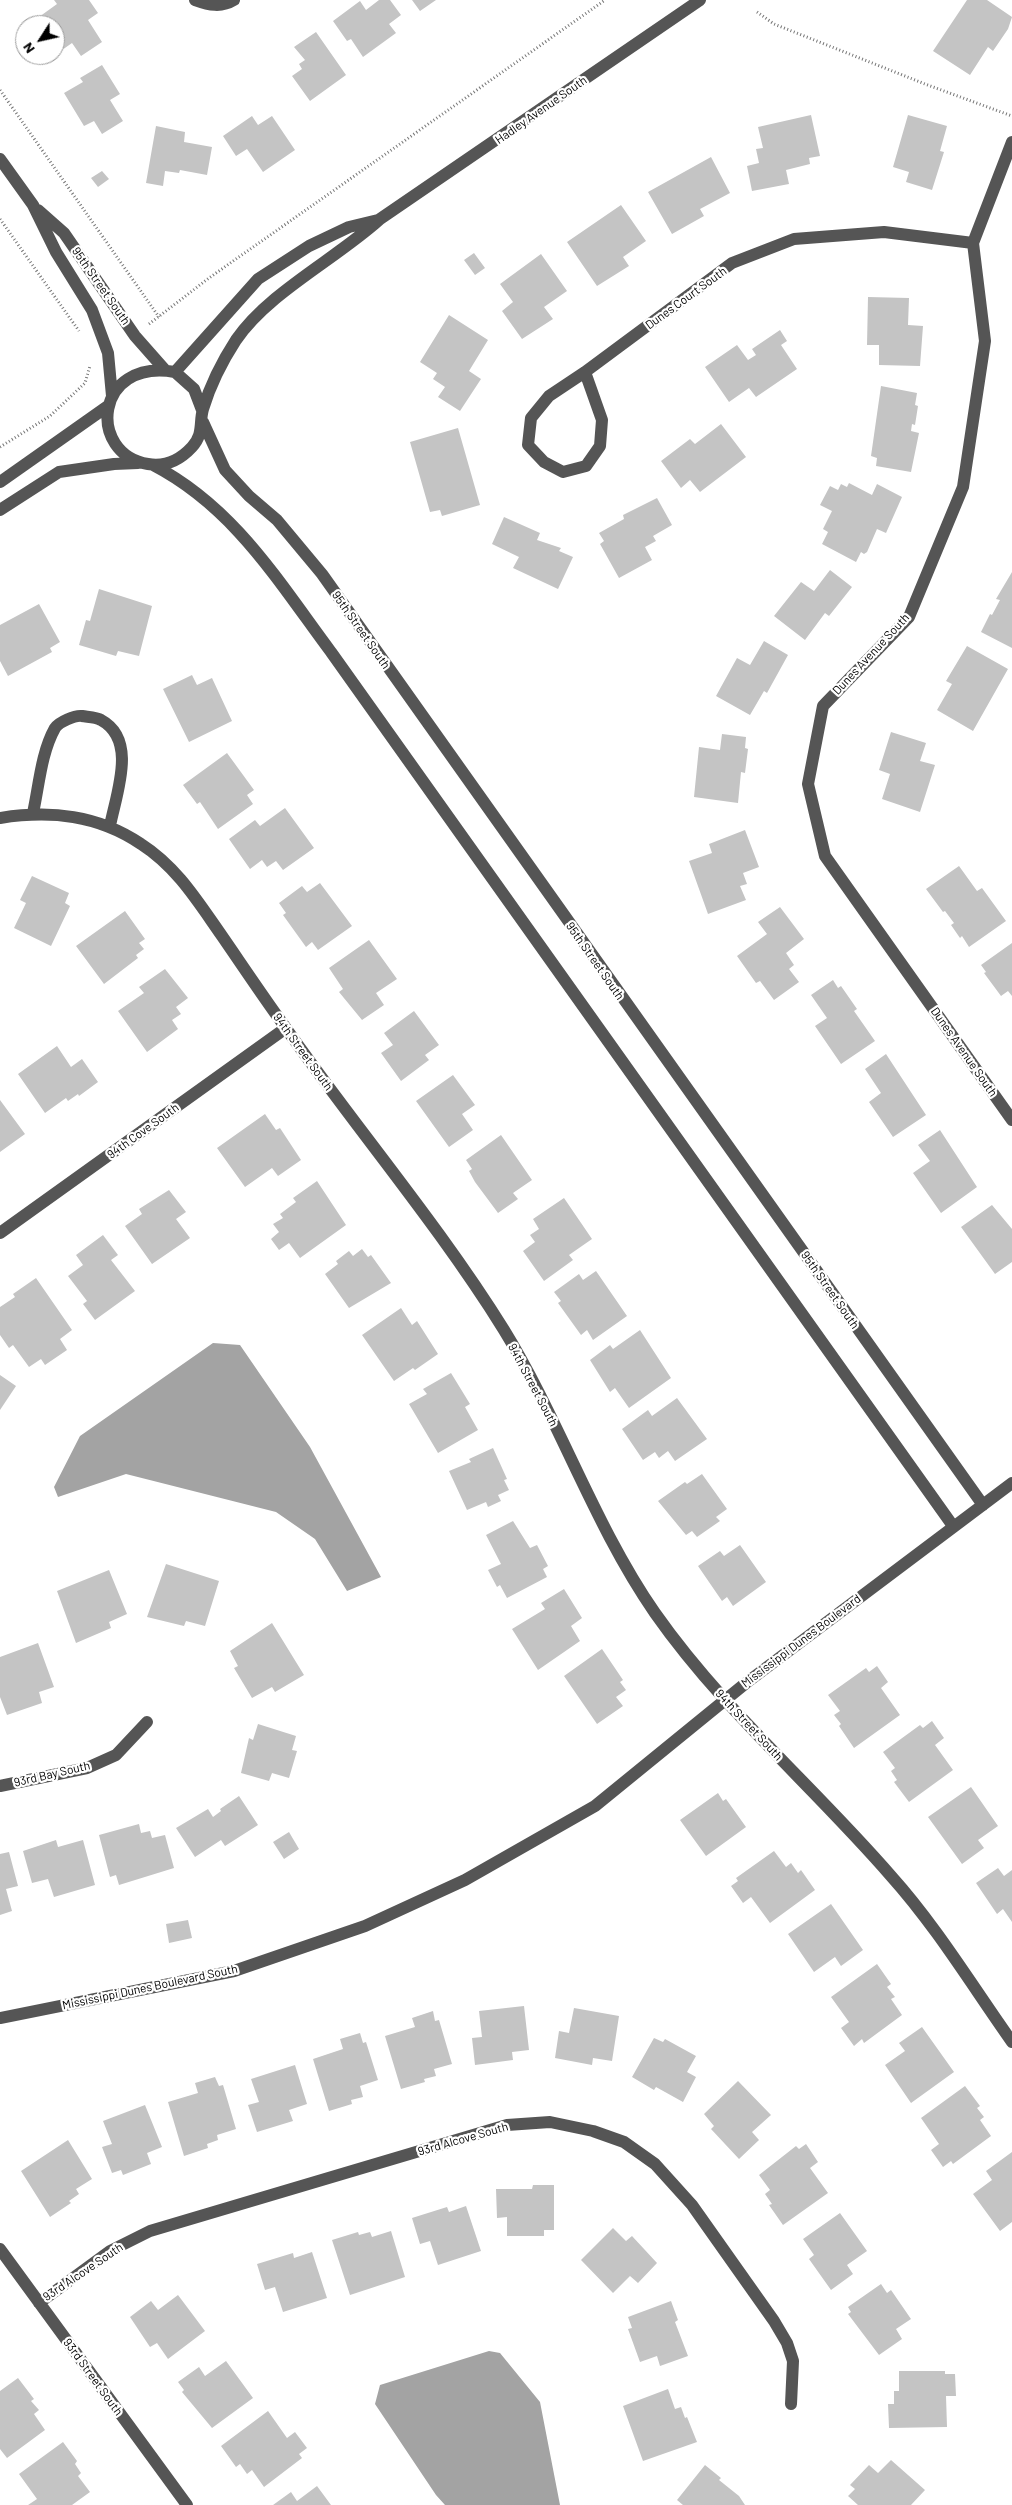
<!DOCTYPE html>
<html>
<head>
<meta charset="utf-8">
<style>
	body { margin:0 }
	#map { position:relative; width:1012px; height:2505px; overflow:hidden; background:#fff; font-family:Barlow,sans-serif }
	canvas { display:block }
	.north { position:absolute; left:15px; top:15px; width:50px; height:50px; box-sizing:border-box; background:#fff; border:1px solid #999; border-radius:50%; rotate:235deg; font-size:14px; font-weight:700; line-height:20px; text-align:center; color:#000 }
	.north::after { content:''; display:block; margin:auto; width:18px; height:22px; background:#000; clip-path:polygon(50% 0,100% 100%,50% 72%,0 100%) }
</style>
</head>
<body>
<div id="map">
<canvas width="1012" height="2505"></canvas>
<div class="north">N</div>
</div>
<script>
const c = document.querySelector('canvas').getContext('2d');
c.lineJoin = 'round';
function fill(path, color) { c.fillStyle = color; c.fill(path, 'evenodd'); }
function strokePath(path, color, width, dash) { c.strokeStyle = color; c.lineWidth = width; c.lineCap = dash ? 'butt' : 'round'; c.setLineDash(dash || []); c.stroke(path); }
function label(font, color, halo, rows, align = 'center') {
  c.font = font + ' Barlow,sans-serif'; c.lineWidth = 4.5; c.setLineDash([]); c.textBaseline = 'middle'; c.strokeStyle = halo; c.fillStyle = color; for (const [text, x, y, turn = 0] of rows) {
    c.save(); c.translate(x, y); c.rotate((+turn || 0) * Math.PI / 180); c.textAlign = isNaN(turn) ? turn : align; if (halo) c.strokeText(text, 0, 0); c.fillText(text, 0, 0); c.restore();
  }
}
fill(new Path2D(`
	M 213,1343 L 240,1345 L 310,1447 L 381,1577 L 347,1591 L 315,1539 L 276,1512 L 126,1474 L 58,1497 L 54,1487 L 80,1436 Z
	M 489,2351 L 500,2353 L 540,2402 L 560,2505 L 445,2505 L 436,2495 L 375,2404 L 380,2385 Z`), '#a3a3a3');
fill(new Path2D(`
	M 54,0 L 89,0 L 98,13 L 88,20 L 102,42 L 81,56 L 72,43 L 62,50 L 55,41 L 55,25 L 44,25 L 39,17 L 57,4 Z
	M 379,0 L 390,0 L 401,15 L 389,24 L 396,33 L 363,57 L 351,39 L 347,41 L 333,21 L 360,1 L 366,10 Z
	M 412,0 L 436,0 L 420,11 Z
	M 967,0 L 987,0 L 1012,17 L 1008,29 L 993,51 L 988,47 L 970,75 L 933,51 Z
	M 316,32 L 346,75 L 310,101 L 292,76 L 302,69 L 299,64 L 305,60 L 294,47 Z
	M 102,65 L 120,94 L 110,100 L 123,121 L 102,134 L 94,121 L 84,126 L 64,93 L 83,82 L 80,78 Z
	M 811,115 L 820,156 L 809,158 L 810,164 L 786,170 L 789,184 L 752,191 L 747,166 L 759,163 L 756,149 L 763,148 L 758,127 Z
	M 908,115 L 947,126 L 940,151 L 944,152 L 932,190 L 906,182 L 909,172 L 893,167 Z
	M 252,116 L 258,125 L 272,116 L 295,150 L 263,172 L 247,149 L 236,156 L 223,136 Z
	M 156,126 L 185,132 L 184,142 L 212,147 L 207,175 L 180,170 L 179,173 L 165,171 L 163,186 L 146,183 Z
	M 711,157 L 730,193 L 700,209 L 704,216 L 672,234 L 648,192 Z
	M 102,171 L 109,179 L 98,187 L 91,178 Z
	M 621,205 L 646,241 L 623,257 L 629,266 L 597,286 L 567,242 Z
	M 474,253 L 485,268 L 475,275 L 464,260 Z
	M 541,254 L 567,291 L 544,307 L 553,319 L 522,339 L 502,311 L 513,302 L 500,284 Z
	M 868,297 L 909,298 L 908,325 L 923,326 L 920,366 L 879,365 L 879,345 L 867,345 Z
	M 449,315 L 488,340 L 469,371 L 481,379 L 460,411 L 438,397 L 445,387 L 433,379 L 437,373 L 420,362 Z
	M 780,330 L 787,341 L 781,345 L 797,369 L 756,397 L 749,388 L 729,402 L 705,367 L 737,345 L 748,360 L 756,355 L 752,349 Z
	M 881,386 L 917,393 L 915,405 L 918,406 L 915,425 L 912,424 L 911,431 L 919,433 L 911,472 L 876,466 L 877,458 L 871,456 Z
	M 721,424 L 746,457 L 700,492 L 690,480 L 681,488 L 661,461 L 690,439 L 695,444 Z
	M 458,428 L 480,505 L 442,516 L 440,510 L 430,512 L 410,442 Z
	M 849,483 L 872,495 L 877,484 L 902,497 L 886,533 L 877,529 L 867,552 L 864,554 L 861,552 L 856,562 L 822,544 L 828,532 L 823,529 L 832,511 L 820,505 L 830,486 L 838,490 L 841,484 L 847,487 Z
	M 657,498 L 672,525 L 653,536 L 656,541 L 645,547 L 652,560 L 619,578 L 600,544 L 604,541 L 599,533 L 624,519 L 623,515 Z
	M 504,517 L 540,533 L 537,540 L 561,548 L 559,551 L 573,557 L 558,589 L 513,568 L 519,557 L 492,544 Z
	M 830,570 L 852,587 L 829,616 L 825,613 L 805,640 L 774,616 L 801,582 L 814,591 Z
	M 1012,572 L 1012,648 L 981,632 L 990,614 L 992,615 L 1000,600 L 996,599 Z
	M 99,589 L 152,606 L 139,656 L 118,651 L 116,656 L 79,645 L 86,620 L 90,621 Z
	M 39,604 L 60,642 L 50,648 L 52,652 L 8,676 L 0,661 L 0,625 Z
	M 764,641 L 788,655 L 767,693 L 764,691 L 750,715 L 716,696 L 737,658 L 750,665 Z
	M 967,646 L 1008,669 L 973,731 L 937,710 L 952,684 L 946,681 Z
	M 192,675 L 197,685 L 212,678 L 232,721 L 189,742 L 163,689 Z
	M 891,732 L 926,743 L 920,761 L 935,765 L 920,812 L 882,799 L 890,774 L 879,770 Z
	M 722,734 L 746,737 L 745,748 L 748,749 L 745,773 L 741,772 L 738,803 L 694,797 L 699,747 L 720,750 Z
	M 227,753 L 254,790 L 247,795 L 253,804 L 218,829 L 200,802 L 197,804 L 183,785 Z
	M 285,808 L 314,848 L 283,870 L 276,861 L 267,867 L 262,860 L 250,869 L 229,839 L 255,820 L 260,826 Z
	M 745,830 L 759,867 L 743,873 L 747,884 L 740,886 L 746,900 L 708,914 L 689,861 L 712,853 L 709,844 Z
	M 959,866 L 977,891 L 982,888 L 1006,921 L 969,947 L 962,936 L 960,938 L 951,925 L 954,923 L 945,911 L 943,912 L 926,889 Z
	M 32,876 L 69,893 L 65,903 L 70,906 L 51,946 L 14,928 L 26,903 L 20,900 Z
	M 320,883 L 352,926 L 318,950 L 312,942 L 306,947 L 283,915 L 286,913 L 279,903 L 302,886 L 307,892 Z
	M 780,907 L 804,939 L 786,953 L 794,965 L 789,969 L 799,982 L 774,1000 L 760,981 L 756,983 L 737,956 L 767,934 L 758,922 Z
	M 125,911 L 145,939 L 139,943 L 144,949 L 136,955 L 138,958 L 104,984 L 76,946 Z
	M 369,940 L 397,979 L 376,993 L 384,1005 L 362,1020 L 339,992 L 343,989 L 329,968 Z
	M 1012,943 L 1012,996 L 1008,991 L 1001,996 L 984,973 L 986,972 L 981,965 Z
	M 165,969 L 188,998 L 176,1007 L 181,1014 L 172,1020 L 178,1029 L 147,1052 L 118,1011 L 144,993 L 139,987 Z
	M 833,980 L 838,988 L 841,986 L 857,1009 L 854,1011 L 875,1041 L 841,1064 L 815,1026 L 827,1018 L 811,995 Z
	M 414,1011 L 439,1045 L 425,1055 L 429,1060 L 401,1081 L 381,1053 L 393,1045 L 384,1033 Z
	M 57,1046 L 71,1067 L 82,1059 L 98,1082 L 79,1096 L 78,1094 L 68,1101 L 66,1098 L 45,1113 L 18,1074 Z
	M 886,1054 L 926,1115 L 893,1137 L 869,1102 L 881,1093 L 865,1069 Z
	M 453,1075 L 475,1105 L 462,1114 L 473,1130 L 449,1147 L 416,1101 Z
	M 0,1100 L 25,1134 L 0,1152 Z
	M 265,1114 L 276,1130 L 280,1128 L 301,1160 L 278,1176 L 272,1168 L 245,1187 L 217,1148 Z
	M 940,1130 L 977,1187 L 941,1213 L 913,1173 L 930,1161 L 918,1145 Z
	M 501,1135 L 532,1180 L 513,1193 L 518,1199 L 498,1213 L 475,1182 L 469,1171 L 472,1169 L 466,1160 Z
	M 317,1181 L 346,1225 L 300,1258 L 289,1243 L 279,1250 L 271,1239 L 279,1232 L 273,1224 L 283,1218 L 280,1214 L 296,1202 L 293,1198 Z
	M 169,1190 L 186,1212 L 176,1219 L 190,1238 L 152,1264 L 125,1226 L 142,1214 L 139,1209 Z
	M 564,1198 L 592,1239 L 569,1255 L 573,1260 L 544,1281 L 523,1251 L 535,1242 L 530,1235 L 539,1229 L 533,1219 Z
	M 992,1205 L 1012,1229 L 1012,1262 L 995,1274 L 961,1227 Z
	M 103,1235 L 118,1255 L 111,1260 L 135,1291 L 95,1320 L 83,1304 L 87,1301 L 68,1276 L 83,1265 L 76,1255 Z
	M 362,1249 L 368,1257 L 371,1255 L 391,1283 L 349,1308 L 325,1274 L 338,1264 L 336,1261 L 349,1251 L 353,1256 Z
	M 596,1271 L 627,1316 L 593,1340 L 587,1330 L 581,1335 L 558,1303 L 561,1301 L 554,1292 L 579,1274 L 583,1280 Z
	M 36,1278 L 72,1330 L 60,1339 L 67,1350 L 45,1365 L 41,1359 L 29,1367 L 13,1345 L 9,1348 L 0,1335 L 0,1307 L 15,1297 L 13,1294 Z
	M 401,1308 L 412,1325 L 417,1321 L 438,1354 L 415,1370 L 413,1368 L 394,1381 L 362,1335 Z
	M 640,1330 L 671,1378 L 629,1408 L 615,1388 L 610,1392 L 590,1360 L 610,1345 L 613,1349 Z
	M 451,1373 L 470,1404 L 465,1407 L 478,1430 L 438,1453 L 409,1404 L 427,1394 L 423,1389 Z
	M 0,1375 L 16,1386 L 0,1410 Z
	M 677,1398 L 707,1439 L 675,1461 L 668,1451 L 659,1458 L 655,1452 L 643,1460 L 622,1429 L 648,1410 L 652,1416 Z
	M 493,1448 L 507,1479 L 504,1480 L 509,1490 L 498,1495 L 501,1501 L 488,1507 L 486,1502 L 467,1510 L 449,1471 L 471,1462 L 469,1459 Z
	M 702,1474 L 727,1509 L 716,1517 L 720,1521 L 697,1537 L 692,1531 L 686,1535 L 658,1501 L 685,1482 L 687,1484 Z
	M 513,1521 L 530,1548 L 537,1545 L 548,1566 L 543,1569 L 547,1577 L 507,1598 L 500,1585 L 497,1587 L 488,1570 L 501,1564 L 486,1535 Z
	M 740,1545 L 766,1582 L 733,1606 L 727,1597 L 722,1601 L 698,1566 L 720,1551 L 724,1556 Z
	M 166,1564 L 219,1581 L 205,1626 L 186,1621 L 184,1626 L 147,1617 Z
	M 109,1570 L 127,1614 L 109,1622 L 111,1628 L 76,1643 L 57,1591 Z
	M 564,1589 L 582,1618 L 571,1626 L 580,1641 L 538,1670 L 512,1629 L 545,1609 L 541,1603 Z
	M 272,1623 L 304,1675 L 275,1692 L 272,1687 L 252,1698 L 234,1668 L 238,1666 L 230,1651 Z
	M 38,1643 L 54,1687 L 39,1692 L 42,1703 L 7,1715 L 0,1697 L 0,1657 Z
	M 602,1649 L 623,1680 L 620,1682 L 626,1690 L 616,1697 L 623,1706 L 597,1724 L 564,1676 Z
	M 877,1666 L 888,1682 L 881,1688 L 900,1715 L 854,1748 L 839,1726 L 841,1724 L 834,1715 L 840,1711 L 828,1695 L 866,1668 L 869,1672 Z
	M 932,1721 L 944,1738 L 935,1745 L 953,1770 L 909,1802 L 894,1782 L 897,1780 L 891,1771 L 895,1768 L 883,1752 L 920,1725 L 923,1728 Z
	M 258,1724 L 296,1736 L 292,1750 L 297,1751 L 289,1778 L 272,1773 L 269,1781 L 241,1773 L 249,1738 L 253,1740 Z
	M 971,1787 L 998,1826 L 978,1840 L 984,1848 L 962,1864 L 928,1817 Z
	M 718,1793 L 723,1801 L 726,1799 L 746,1827 L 706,1856 L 680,1820 Z
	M 239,1796 L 258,1825 L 225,1846 L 221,1840 L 195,1857 L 176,1828 L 208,1809 L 213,1817 L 221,1811 L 220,1809 Z
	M 139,1824 L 141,1833 L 150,1831 L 152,1838 L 165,1835 L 174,1868 L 119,1885 L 116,1875 L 110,1877 L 99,1835 Z
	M 289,1832 L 299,1849 L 284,1859 L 273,1842 Z
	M 56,1840 L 58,1847 L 83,1840 L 95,1885 L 54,1897 L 48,1879 L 32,1883 L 23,1851 Z
	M 774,1851 L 786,1867 L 791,1863 L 798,1873 L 801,1870 L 815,1890 L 770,1923 L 751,1897 L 743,1903 L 731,1886 L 738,1881 L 736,1878 Z
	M 9,1852 L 18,1886 L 6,1889 L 12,1911 L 0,1915 L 0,1854 Z
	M 998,1868 L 1004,1876 L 1012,1870 L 1012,1922 L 1003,1909 L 997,1914 L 976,1883 Z
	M 831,1904 L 863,1950 L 841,1966 L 835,1957 L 814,1972 L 788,1934 Z
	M 188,1920 L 192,1938 L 169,1943 L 166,1924 Z
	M 877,1964 L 891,1984 L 887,1987 L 895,1997 L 891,1999 L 902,2015 L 864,2043 L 862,2039 L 854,2046 L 841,2028 L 849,2022 L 831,1997 Z
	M 524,2006 L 529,2050 L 512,2052 L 513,2060 L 475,2065 L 472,2038 L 482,2037 L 479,2011 Z
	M 574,2008 L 619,2016 L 612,2061 L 593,2058 L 592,2065 L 555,2058 L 559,2031 L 569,2033 Z
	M 433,2011 L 435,2021 L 439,2020 L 452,2064 L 434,2069 L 436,2076 L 424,2079 L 425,2082 L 401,2089 L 385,2036 L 415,2027 L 412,2018 Z
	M 922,2027 L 954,2072 L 911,2103 L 885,2065 L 905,2051 L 899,2043 Z
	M 360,2033 L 363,2043 L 366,2042 L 378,2080 L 360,2086 L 363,2097 L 351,2100 L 352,2104 L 329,2111 L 313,2059 L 343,2049 L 340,2039 Z
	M 654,2038 L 663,2042 L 665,2039 L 696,2056 L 687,2072 L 696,2077 L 683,2102 L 656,2087 L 654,2090 L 632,2077 Z
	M 295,2065 L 307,2104 L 289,2110 L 293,2121 L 257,2132 L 248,2105 L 259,2102 L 251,2079 Z
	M 215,2077 L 219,2086 L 223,2085 L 236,2129 L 217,2135 L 218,2140 L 207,2144 L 208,2148 L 184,2156 L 168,2102 L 198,2093 L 195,2083 Z
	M 738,2081 L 771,2115 L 752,2132 L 759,2140 L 739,2159 L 711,2129 L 714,2126 L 704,2114 Z
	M 965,2086 L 980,2106 L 977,2108 L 984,2117 L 980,2120 L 991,2136 L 953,2164 L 951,2161 L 943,2167 L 931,2150 L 939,2144 L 921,2118 Z
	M 145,2105 L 162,2147 L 147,2153 L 151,2164 L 123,2175 L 121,2170 L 112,2173 L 102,2147 L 112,2144 L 103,2121 Z
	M 68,2140 L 92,2179 L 76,2189 L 79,2194 L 69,2201 L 71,2203 L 50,2217 L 21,2171 Z
	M 806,2144 L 818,2162 L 810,2168 L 828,2193 L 783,2225 L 769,2205 L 772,2204 L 765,2194 L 770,2190 L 759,2175 L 796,2146 L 799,2149 Z
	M 1012,2152 L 1012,2222 L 1000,2231 L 973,2194 L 992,2180 L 986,2171 Z
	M 533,2185 L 554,2185 L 554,2230 L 544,2230 L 544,2236 L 507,2236 L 507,2217 L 497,2218 L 496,2189 L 532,2189 Z
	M 466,2206 L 481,2251 L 438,2265 L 430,2241 L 420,2244 L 412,2218 L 447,2207 L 449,2212 Z
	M 840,2213 L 867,2251 L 847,2265 L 853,2274 L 831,2290 L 809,2259 L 814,2255 L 803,2239 Z
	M 613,2228 L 626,2241 L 632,2236 L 657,2263 L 638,2283 L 630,2276 L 613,2293 L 581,2260 Z
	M 391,2231 L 405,2277 L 350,2295 L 332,2240 L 358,2232 L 359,2235 L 370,2232 L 372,2237 Z
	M 312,2252 L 327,2298 L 283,2312 L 275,2287 L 265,2290 L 257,2264 L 293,2253 L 294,2258 Z
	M 881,2284 L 887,2293 L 891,2290 L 911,2319 L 896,2329 L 902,2339 L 879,2355 L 848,2314 L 851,2312 L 848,2307 Z
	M 178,2295 L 205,2331 L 168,2359 L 157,2343 L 150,2347 L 130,2317 L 151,2301 L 158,2310 Z
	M 671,2301 L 678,2320 L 675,2322 L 688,2356 L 660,2366 L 657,2356 L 640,2362 L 628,2329 L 632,2328 L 628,2317 Z
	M 226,2361 L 253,2398 L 212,2428 L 182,2392 L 184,2390 L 178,2382 L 199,2367 L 205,2376 Z
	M 899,2371 L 945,2371 L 945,2374 L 955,2374 L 956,2396 L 946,2396 L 947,2427 L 889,2428 L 888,2404 L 894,2404 L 894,2391 L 899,2391 Z
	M 18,2378 L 34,2399 L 31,2401 L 39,2410 L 34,2414 L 45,2430 L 7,2458 L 0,2449 L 0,2391 Z
	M 668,2389 L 675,2409 L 681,2407 L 685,2418 L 687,2417 L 697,2442 L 643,2461 L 623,2406 Z
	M 268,2411 L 287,2438 L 295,2432 L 307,2448 L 299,2454 L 302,2458 L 264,2487 L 252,2470 L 247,2474 L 240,2464 L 236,2467 L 221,2446 Z
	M 63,2442 L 77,2461 L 75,2464 L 81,2473 L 78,2476 L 90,2492 L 72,2505 L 28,2505 L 37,2499 L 19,2474 Z
	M 891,2460 L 925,2490 L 911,2505 L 858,2505 L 848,2496 L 855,2489 L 850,2485 L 869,2465 L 878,2473 Z
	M 705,2465 L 721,2478 L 719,2480 L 739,2496 L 745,2505 L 683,2505 L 677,2500 Z
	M 317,2486 L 331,2505 L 273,2505 L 291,2492 L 297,2501 Z`), '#c4c4c4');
strokePath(new Path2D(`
	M 757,12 L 774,24 L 925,84 L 1012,116
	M 0,90 L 159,317
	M 0,219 L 79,331
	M 149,324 L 209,278 L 605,0
	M 0,447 L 50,416 L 85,383 L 90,366`), '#777', 3, [1, 2.5]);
strokePath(new Path2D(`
	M 195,0 C 209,5 221,8 234,0
	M 1012,142 L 973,243 L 985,341 L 963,487 L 909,617 L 823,706 L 808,784 L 825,856 L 1012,1120
	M 0,159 L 33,205 L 56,252 L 92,310 L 108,353 L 112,396
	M 38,210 L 64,233 L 135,336 L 165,370
	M 175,372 L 258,279 L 309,246 L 349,227 L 378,220
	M 585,372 L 602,420 L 600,446 L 586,466 L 563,472 L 544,462 L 528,445 L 531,418 L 549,396 L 585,372 L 732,263 L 794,239 L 884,232 L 973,243
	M 202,410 L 194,389 L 175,372 C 94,358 87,454 148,464 C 165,467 180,460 192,447 C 204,434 199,423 203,409 C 210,386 223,360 236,340 C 269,292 336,259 380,219 L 700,0
	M 203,422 L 225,470 L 249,496 L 277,520 L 322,574 L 983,1505
	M 153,465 C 234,507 278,581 331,652 L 953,1526
	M 0,482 L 108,406
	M 0,510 L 59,472 L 114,464 L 138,463
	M 33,813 C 39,786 41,753 55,728 C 59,722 75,715 82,716 C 87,717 96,717 101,720 C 138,740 116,794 110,826
	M 0,818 C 51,810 98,815 141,844 C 177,867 198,902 222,936 C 242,965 262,995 283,1024 C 355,1127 438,1224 504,1330 C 560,1421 594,1525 655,1613 C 723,1710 814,1787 891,1876 C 936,1926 973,1987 1012,2042
	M 0,1233 L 286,1028
	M 0,1786 L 87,1768 L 116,1755 L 147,1722
	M 0,2018 L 234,1971 L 365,1926 L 465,1880 L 595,1806 L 746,1683 L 1012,1483
	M 0,2249 L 187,2505
	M 39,2303 L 110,2251 L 150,2231 L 507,2125 L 550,2122 L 593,2131 L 624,2142 L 655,2164 L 692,2205 L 774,2321 L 787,2343 L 793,2361 L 791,2404`), '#555', 12);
label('12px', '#000', '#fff', [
	["Hadley Avenue South",541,110,-35],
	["95th Street South",101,286,55],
	["Dunes Court South",686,298,-36],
	["95th Street South",361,630,55],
	["Dunes Avenue South",871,654,-47],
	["95th Street South",595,961,55],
	["94th Street South",303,1052,54],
	["Dunes Avenue South",964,1052,55],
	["94th Cove South",143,1131,-36],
	["95th Street South",830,1290,55],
	["94th Street South",533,1385,62],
	["Mississippi Dunes Boulevard",801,1641,-37],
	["94th Street South",749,1725,47],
	["93rd Bay South",52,1774,-13],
	["Mississippi Dunes Boulevard South",150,1987,-12],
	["93rd Alcove South",463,2139,-16],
	["93rd Alcove South",83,2272,-34],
	["93rd Street South",93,2377,54]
]);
</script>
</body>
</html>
